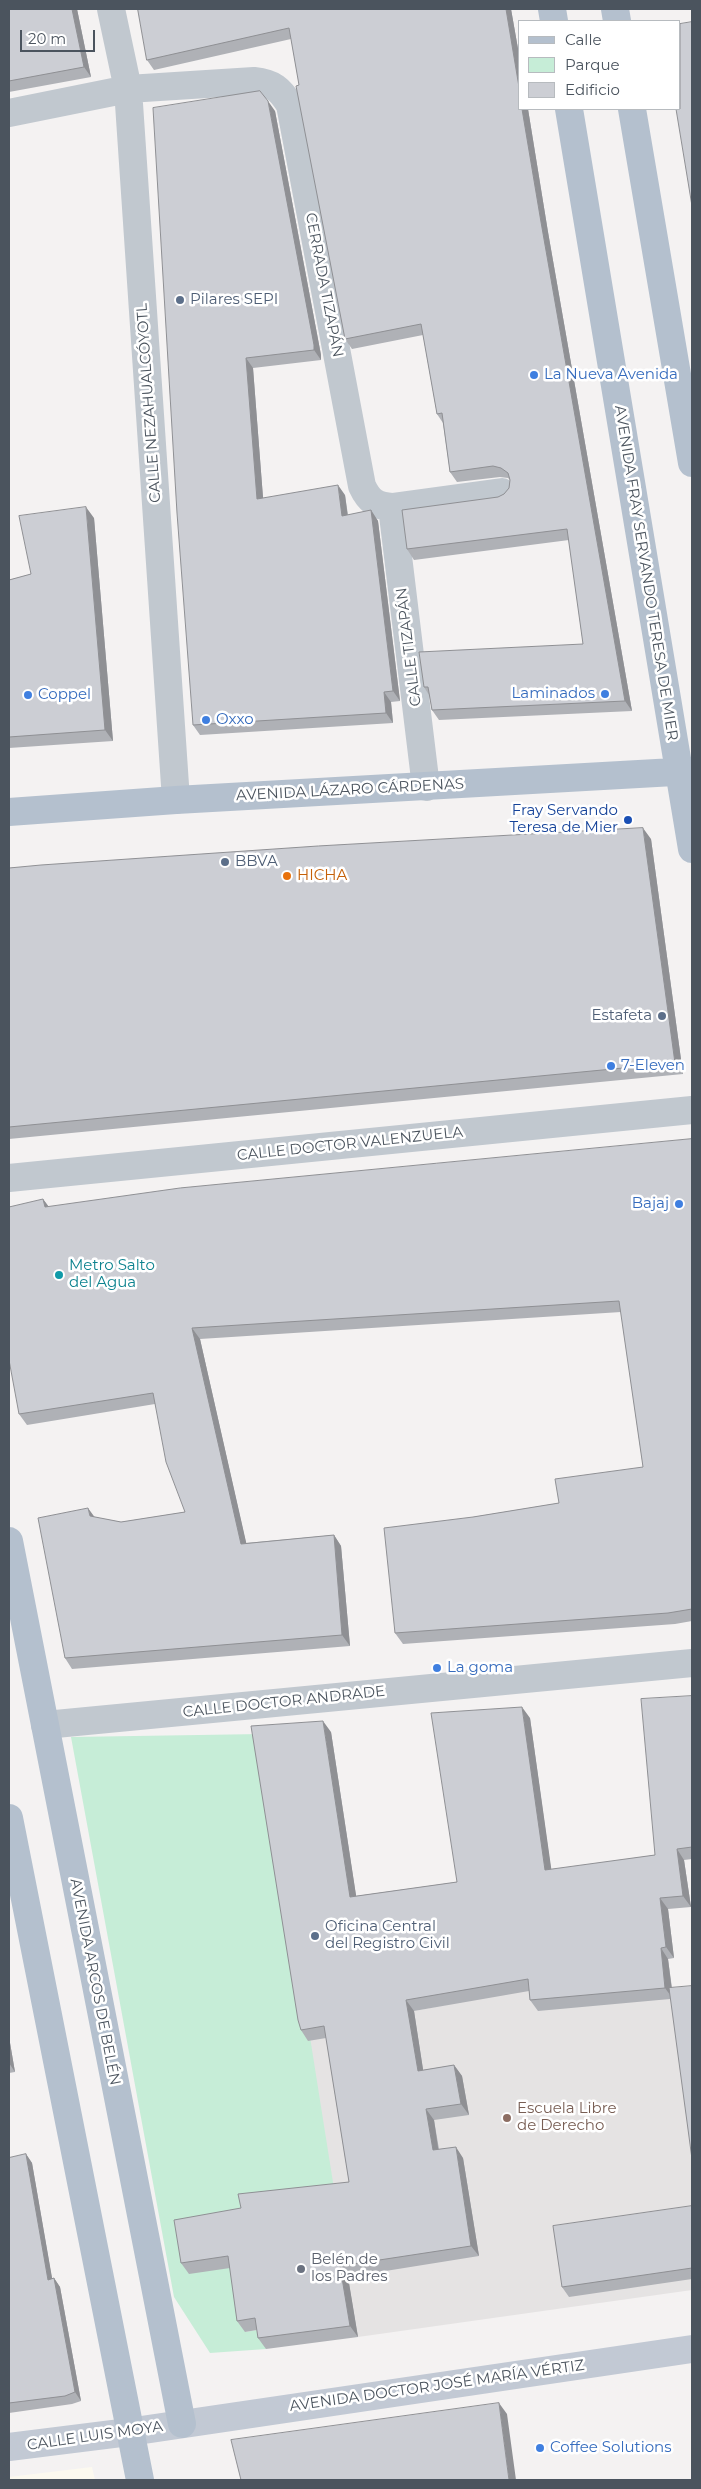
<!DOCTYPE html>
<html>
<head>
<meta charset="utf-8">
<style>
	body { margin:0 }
	#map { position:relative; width:701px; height:2489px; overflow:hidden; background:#f4f2f2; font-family:Montserrat,sans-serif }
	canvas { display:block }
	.frame { position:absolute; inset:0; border:10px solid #4b545e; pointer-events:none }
	.legend { position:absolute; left:518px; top:20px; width:162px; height:90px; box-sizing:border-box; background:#fff; border:1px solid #b7bbbf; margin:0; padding:6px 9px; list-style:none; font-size:15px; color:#4b545e }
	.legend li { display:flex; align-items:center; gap:10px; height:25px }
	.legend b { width:25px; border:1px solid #b7bbbf }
	.scale { position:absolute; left:20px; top:30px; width:75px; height:22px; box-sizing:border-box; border:2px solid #4b545e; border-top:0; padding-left:6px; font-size:15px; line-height:18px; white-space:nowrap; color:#4b545e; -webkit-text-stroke:4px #fff; paint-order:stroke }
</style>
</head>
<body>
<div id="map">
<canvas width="701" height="2489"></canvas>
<div class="frame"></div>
<ul class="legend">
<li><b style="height:6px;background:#b4c0ce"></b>Calle</li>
<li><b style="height:14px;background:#c6edd7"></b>Parque</li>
<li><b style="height:14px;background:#ccced4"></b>Edificio</li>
</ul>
<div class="scale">20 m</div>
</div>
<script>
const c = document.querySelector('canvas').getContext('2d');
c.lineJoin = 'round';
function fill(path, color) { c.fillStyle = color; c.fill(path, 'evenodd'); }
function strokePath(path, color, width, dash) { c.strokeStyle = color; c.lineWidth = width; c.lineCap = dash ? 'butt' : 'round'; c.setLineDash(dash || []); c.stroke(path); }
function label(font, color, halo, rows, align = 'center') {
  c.font = font + ' Montserrat,sans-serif'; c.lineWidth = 5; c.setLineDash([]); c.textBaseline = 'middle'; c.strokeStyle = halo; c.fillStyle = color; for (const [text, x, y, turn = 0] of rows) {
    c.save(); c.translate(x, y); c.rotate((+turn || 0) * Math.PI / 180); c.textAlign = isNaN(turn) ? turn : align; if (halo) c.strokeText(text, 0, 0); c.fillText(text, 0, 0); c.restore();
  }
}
fill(new Path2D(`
	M 92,2467 L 95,2480 L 9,2480 L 9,2477 Z`), '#fcf9ef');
fill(new Path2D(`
	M 535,1988 L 692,1997 L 692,2290 L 358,2337 L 309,2041 L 377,2018 Z`), '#e5e3e3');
fill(new Path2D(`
	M 262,1734 L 335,2195 L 254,2264 L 245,2332 L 263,2329 L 266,2349 L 210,2353 L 174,2297 L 71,1737 Z`), '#c6edd7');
strokePath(new Path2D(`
	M 111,9 L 128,89 L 176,800
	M 9,113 L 128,89 L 254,81 C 273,83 280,89 290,105 L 362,486 C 369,501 376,506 392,507 L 502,492
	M 392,507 L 426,787
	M 9,1178 L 692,1110
	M 45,1725 L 692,1663`), '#c1c8cf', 28);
strokePath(new Path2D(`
	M 9,2447 L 129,2432 L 692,2349`), '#c2c9d4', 28);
strokePath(new Path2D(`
	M 552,9 L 554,21
	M 615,9 L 617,21
	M 569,109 L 692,849
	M 632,109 L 692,463
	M 9,812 L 176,800 L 692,771
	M 9,1541 L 182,2424
	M 9,1818 L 140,2480`), '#b4c0ce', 28);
fill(new Path2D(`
	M 9,9 L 77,9 L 91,77 L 9,92 Z
	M 138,9 L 511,9 L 520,60 L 520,109 L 528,109 L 548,232 L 632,711 L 439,720 L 432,710 L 429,695 L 424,687 L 583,644 L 569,540 L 414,560 L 407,549 L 498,497 L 504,494 L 509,488 L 510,480 L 508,478 L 500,477 L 457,482 L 450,472 L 443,423 L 437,414 L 423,335 L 352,349 L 345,339 L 291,39 L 154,70 L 147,60 Z
	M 275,111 L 321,355 L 321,360 L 253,368 L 263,498 L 345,495 L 348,515 L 371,510 L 378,521 L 400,701 L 391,702 L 393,723 L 200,735 L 193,725 Z
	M 94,518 L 113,741 L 9,748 L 9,580 L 31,574 Z
	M 651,839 L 683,1074 L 9,1139 L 9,868 Z
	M 692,1139 L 692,1621 L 675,1624 L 403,1644 L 395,1633 L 473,1517 L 559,1503 L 643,1467 L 621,1312 L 200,1339 L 246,1543 L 334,1535 L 341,1546 L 350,1646 L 72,1669 L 65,1658 L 94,1517 L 121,1522 L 185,1512 L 155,1404 L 27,1425 L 19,1414 L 43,1199 L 49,1207 Z
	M 692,1696 L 692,1859 L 684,1860 L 691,1907 L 668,1909 L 674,1958 L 668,1959 L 672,1988 L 670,1999 L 538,2011 L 530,2000 L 529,1991 L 414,2011 L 423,2070 L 454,2065 L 462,2076 L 469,2115 L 434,2120 L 439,2149 L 463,2158 L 479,2256 L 348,2277 L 358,2337 L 266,2349 L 258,2338 L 257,2330 L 245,2332 L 237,2321 L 230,2268 L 189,2274 L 181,2263 L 241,2208 L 349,2182 L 326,2038 L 308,2041 L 301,2030 L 331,1732 L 356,1896 L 457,1882 L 530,1718 L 551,1870 L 655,1855 Z
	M 9,2037 L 15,2072 L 9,2073 Z
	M 26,2154 L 32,2163 L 52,2279 L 54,2278 L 60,2287 L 81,2401 L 72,2404 L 9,2413 L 9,2158 Z
	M 692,2206 L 692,2279 L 569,2297 L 562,2287 Z`), '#afb1b6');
fill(new Path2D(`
	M 72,9 L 77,9 L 91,77 L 84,67 Z
	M 506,9 L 511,9 L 520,60 L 520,93 Z
	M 268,101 L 275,111 L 321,355 L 321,360 L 314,350 Z
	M 522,109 L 528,109 L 548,232 L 632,711 L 625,701 L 541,222 Z
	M 246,358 L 253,368 L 264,510 L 257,499 Z
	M 338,485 L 345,495 L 349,526 L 342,516 Z
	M 86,507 L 94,518 L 113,741 L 105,730 Z
	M 371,510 L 378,521 L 400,701 L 393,691 Z
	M 384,692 L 391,702 L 393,723 L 386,713 Z
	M 643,828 L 651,839 L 683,1074 L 675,1063 Z
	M 43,1199 L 51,1210 L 45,1207 Z
	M 192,1328 L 200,1339 L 249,1555 L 241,1544 Z
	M 88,1508 L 96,1519 L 90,1516 Z
	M 334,1535 L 341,1546 L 350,1646 L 342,1635 Z
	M 522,1707 L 530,1718 L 553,1881 L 545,1870 Z
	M 323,1721 L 331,1732 L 358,1908 L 350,1897 Z
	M 677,1849 L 684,1860 L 691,1907 L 683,1896 Z
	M 660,1898 L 668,1909 L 674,1958 L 666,1947 Z
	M 661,1948 L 668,1959 L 673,1999 L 665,1988 Z
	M 406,2000 L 414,2011 L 425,2082 L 418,2071 Z
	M 9,2037 L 15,2072 L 9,2063 Z
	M 454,2065 L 462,2076 L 469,2115 L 461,2104 Z
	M 426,2109 L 434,2120 L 440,2161 L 433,2150 Z
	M 456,2147 L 463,2158 L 479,2256 L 471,2246 Z
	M 26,2154 L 32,2163 L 54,2289 L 48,2280 Z
	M 340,2266 L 348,2277 L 358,2337 L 350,2326 Z
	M 54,2278 L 60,2287 L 81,2401 L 75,2392 Z
	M 499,2403 L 507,2414 L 516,2480 L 509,2480 Z`), '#8f9094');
const building = new Path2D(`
	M 9,9 L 72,9 L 84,67 L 9,81 Z
	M 138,9 L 506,9 L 520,93 L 520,109 L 522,109 L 541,222 L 625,701 L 432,710 L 428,687 L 424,687 L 419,652 L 583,644 L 567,529 L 407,549 L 402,510 L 498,497 L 504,494 L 509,488 L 510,480 L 508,473 L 501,468 L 493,466 L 450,472 L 442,413 L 437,414 L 421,324 L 345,339 L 296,86 L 299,85 L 289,28 L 147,60 Z
	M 692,22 L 692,206 L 676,109 L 680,109 L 680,24 Z
	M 260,91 L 268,101 L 314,345 L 314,350 L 246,358 L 257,499 L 338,485 L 342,516 L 371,510 L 393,691 L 384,692 L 386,713 L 193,725 L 177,513 L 153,108 Z
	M 86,507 L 105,730 L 9,737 L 9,580 L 31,574 L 19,516 Z
	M 643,828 L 675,1063 L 9,1127 L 9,868 L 41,865 L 318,846 Z
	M 692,1139 L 692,1609 L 668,1613 L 395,1633 L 384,1528 L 473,1517 L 559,1503 L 555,1479 L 643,1467 L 619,1301 L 192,1328 L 241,1544 L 334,1535 L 342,1635 L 65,1658 L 38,1518 L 88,1508 L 90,1516 L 121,1522 L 185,1512 L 166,1462 L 153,1393 L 19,1414 L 9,1360 L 9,1207 L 43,1199 L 45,1207 L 180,1188 Z
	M 692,1696 L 692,1847 L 677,1849 L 683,1896 L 660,1898 L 666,1947 L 661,1948 L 665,1988 L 530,2000 L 528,1979 L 406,2000 L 418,2071 L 454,2065 L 461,2104 L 426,2109 L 433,2150 L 456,2147 L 471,2246 L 340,2266 L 350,2326 L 258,2338 L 255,2318 L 237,2321 L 228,2256 L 181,2263 L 174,2220 L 241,2208 L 238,2194 L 349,2182 L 324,2026 L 301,2030 L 298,2020 L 251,1726 L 323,1721 L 350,1897 L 457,1882 L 431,1713 L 522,1707 L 545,1870 L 655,1855 L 641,1699 Z
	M 692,1986 L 692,2159 L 669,1988 Z
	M 26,2154 L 48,2280 L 54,2278 L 75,2392 L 65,2396 L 9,2403 L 9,2158 Z
	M 692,2206 L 692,2268 L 562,2287 L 553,2226 Z
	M 499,2403 L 509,2480 L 241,2480 L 231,2440 Z`);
fill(building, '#ccced4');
strokePath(building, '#8f9094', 1);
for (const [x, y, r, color] of [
	[180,300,5,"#5c6f8a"],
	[534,375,5,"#3f7fe0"],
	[605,694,5,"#3f7fe0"],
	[28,695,5,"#3f7fe0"],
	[206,720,5,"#3f7fe0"],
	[628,820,5,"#1a4fb4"],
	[225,862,5,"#5c6f8a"],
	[287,876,5,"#e8710a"],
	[662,1016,5,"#5c6f8a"],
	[611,1066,5,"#3f7fe0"],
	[679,1204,5,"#3f7fe0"],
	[59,1275,5,"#0f9aa8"],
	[437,1668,5,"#3f7fe0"],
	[315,1936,5,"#5c6f8a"],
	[507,2118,5,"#8d6e63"],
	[301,2269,5,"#6b7280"],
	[540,2448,5,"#3f7fe0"]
]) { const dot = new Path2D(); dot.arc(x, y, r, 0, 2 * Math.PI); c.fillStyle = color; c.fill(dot); strokePath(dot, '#fff', 2); }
label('15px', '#4b545e', '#fff', [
	["CERRADA TIZAPÁN",324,285,79],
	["CALLE NEZAHUALCÓYOTL",149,403,-94],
	["AVENIDA FRAY SERVANDO TERESA DE MIER",646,573,81],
	["CALLE TIZAPÁN",409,647,-97],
	["AVENIDA LÁZARO CÁRDENAS",350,790,-3],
	["CALLE DOCTOR VALENZUELA",350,1144,-6],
	["CALLE DOCTOR ANDRADE",284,1702,-6],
	["AVENIDA ARCOS DE BELÉN",95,1982,79],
	["AVENIDA DOCTOR JOSÉ MARÍA VÉRTIZ",437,2386,-8],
	["CALLE LUIS MOYA",95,2436,-8]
]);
label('15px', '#4e5e75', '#fff', [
	["Pilares SEPI",190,300],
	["BBVA",235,862],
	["Estafeta",652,1016,"right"],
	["Oficina Central",325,1927],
	["del Registro Civil",325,1944]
], 'left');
label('15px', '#366cbe', '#fff', [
	["La Nueva Avenida",544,375],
	["Laminados",595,694,"right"],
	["Coppel",38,695],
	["Oxxo",216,720],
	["7-Eleven",621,1066],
	["Bajaj",669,1204,"right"],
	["La goma",447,1668],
	["Coffee Solutions",550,2448]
], 'left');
label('15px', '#164399', '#fff', [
	["Fray Servando",618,811],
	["Teresa de Mier",618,828]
], 'right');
label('15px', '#c56008', '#fff', [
	["HICHA",297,876]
], 'left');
label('15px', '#0d838f', '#fff', [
	["Metro Salto",69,1266],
	["del Agua",69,1283]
], 'left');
label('15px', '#785e54', '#fff', [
	["Escuela Libre",517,2109],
	["de Derecho",517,2126]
], 'left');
label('15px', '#5b616d', '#fff', [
	["Belén de",311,2260],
	["los Padres",311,2277]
], 'left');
</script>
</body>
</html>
